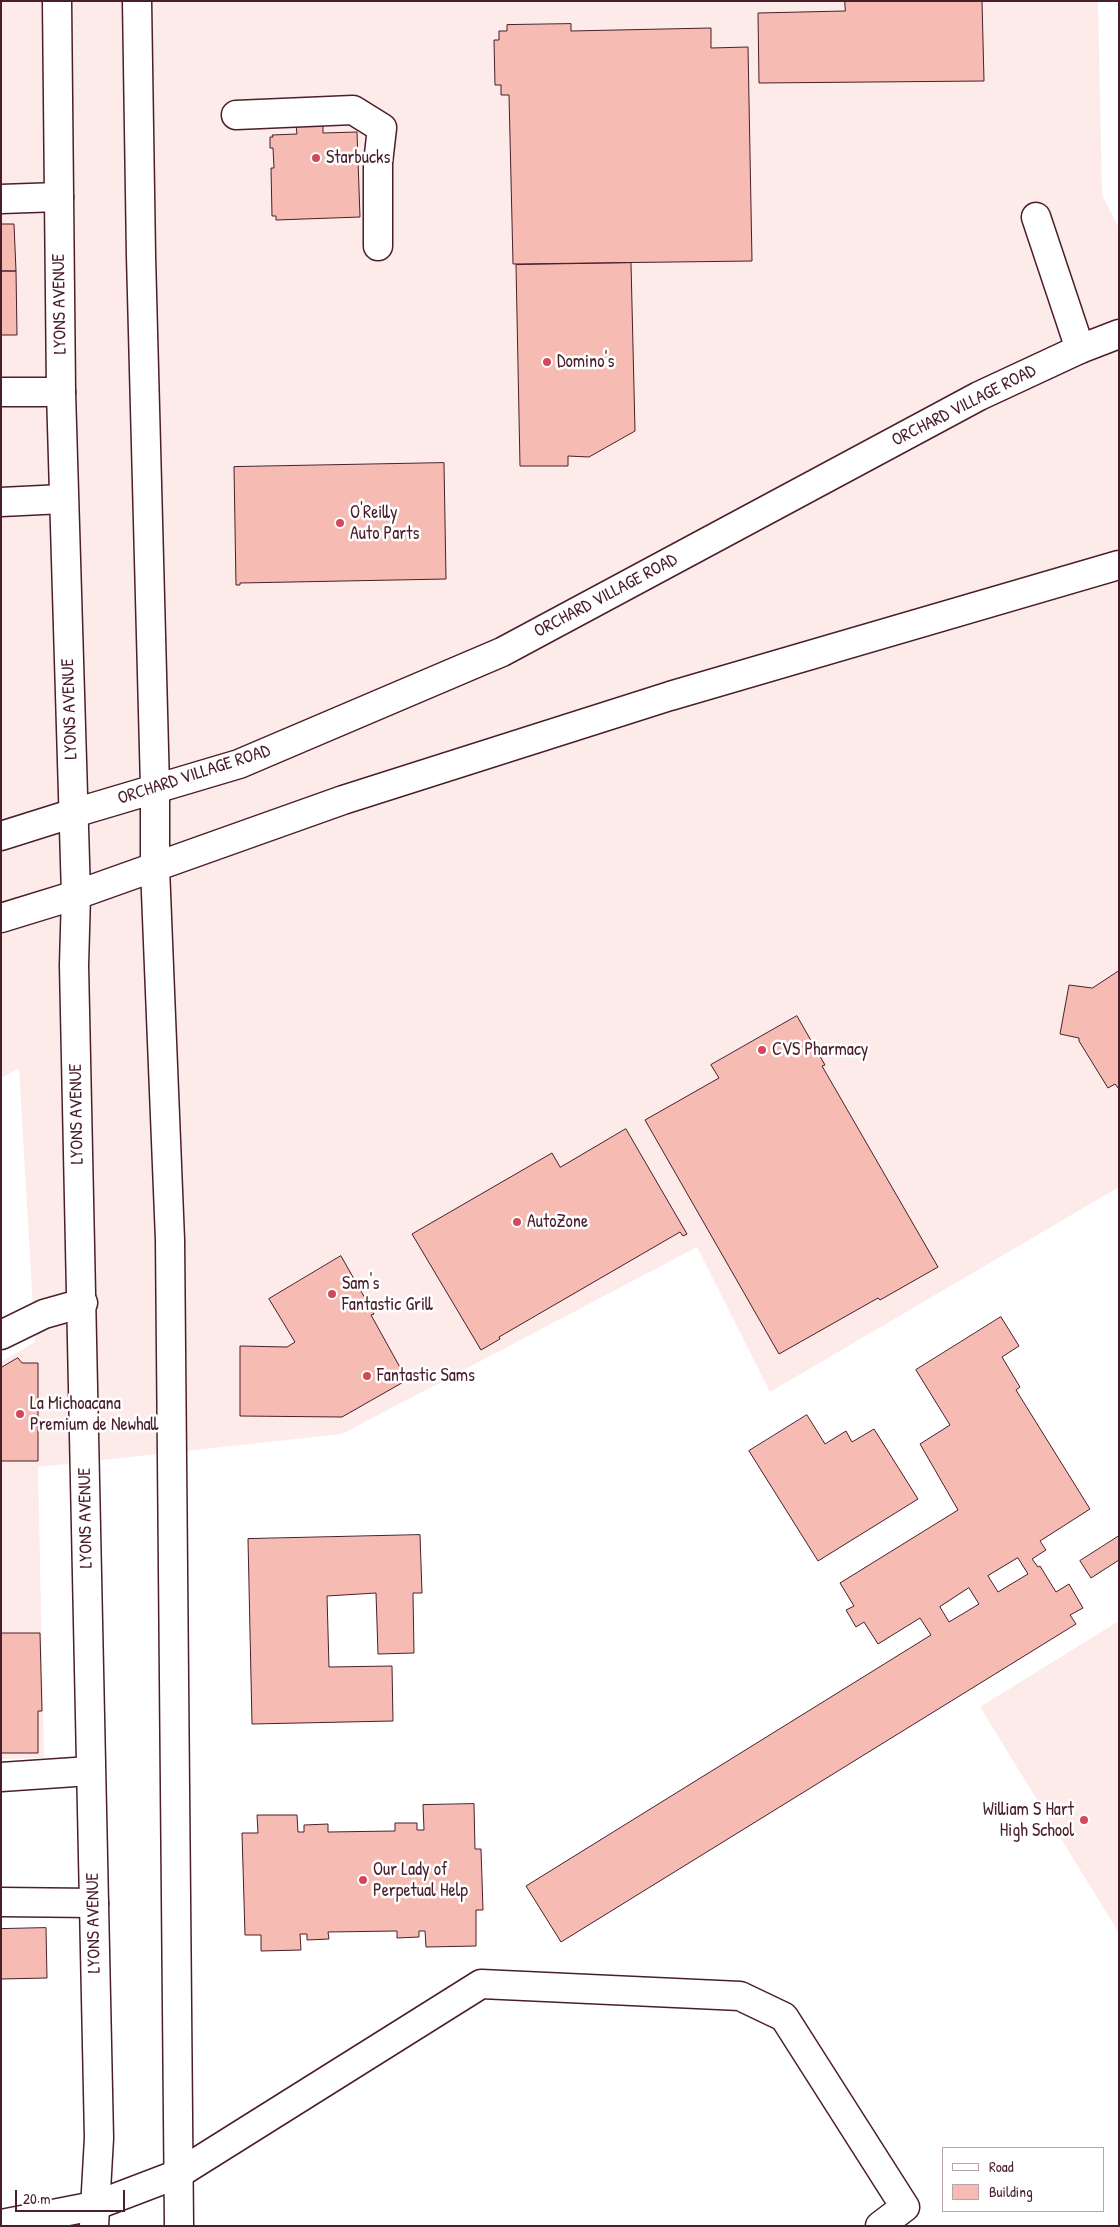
<!DOCTYPE html>
<html>
<head>
<meta charset="utf-8">
<style>
	body { margin:0 }
	#map { position:relative; width:1120px; height:2227px; overflow:hidden; background:#fff; font-family:"Patrick Hand",sans-serif }
	canvas { display:block }
	.frame { position:absolute; inset:0; border:2px solid #4a1f2b; pointer-events:none }
	.legend { position:absolute; left:942px; top:2147px; width:162px; height:65px; box-sizing:border-box; background:#fff; border:1px solid #b7a5aa; margin:0; padding:6px 9px; list-style:none; font-size:15px; color:#4a1f2b }
	.legend li { display:flex; align-items:center; gap:10px; height:25px }
	.legend b { width:25px; border:1px solid #b7a5aa }
	.scale { position:absolute; left:15px; top:2190px; width:110px; height:22px; box-sizing:border-box; border:2px solid #4a1f2b; border-top:0; padding-left:6px; font-size:15px; line-height:18px; white-space:nowrap; color:#4a1f2b; -webkit-text-stroke:4px #fff; paint-order:stroke }
</style>
</head>
<body>
<div id="map">
<canvas width="1120" height="2227"></canvas>
<div class="frame"></div>
<ul class="legend">
<li><b style="height:6px;background:#fff"></b>Road</li>
<li><b style="height:14px;background:#f6bbb2"></b>Building</li>
</ul>
<div class="scale">20 m</div>
</div>
<script>
const c = document.querySelector('canvas').getContext('2d');
c.lineJoin = 'round';
function fill(path, color) { c.fillStyle = color; c.fill(path, 'evenodd'); }
function strokePath(path, color, width, dash) { c.strokeStyle = color; c.lineWidth = width; c.lineCap = dash ? 'butt' : 'round'; c.setLineDash(dash || []); c.stroke(path); }
function label(font, color, halo, rows, align = 'center') {
  c.font = font + ' "Patrick Hand",sans-serif'; c.lineWidth = 5; c.setLineDash([]); c.textBaseline = 'middle'; c.strokeStyle = halo; c.fillStyle = color; for (const [text, x, y, turn = 0] of rows) {
    c.save(); c.translate(x, y); c.rotate((+turn || 0) * Math.PI / 180); c.textAlign = isNaN(turn) ? turn : align; if (halo) c.strokeText(text, 0, 0); c.fillText(text, 0, 0); c.restore();
  }
}
fill(new Path2D(`
	M 1,1 L 1098,1 L 1102,195 L 1119,228 L 1119,1187 L 770,1392 L 697,1247 L 342,1434 L 38,1467 L 44,1758 L 1,1759 L 1,1362 L 35,1342 L 19,1068 L 1,1078 Z
	M 1119,1621 L 1119,1933 L 980,1707 Z`), '#fcebe8');
const building = new Path2D(`
	M 845,1 L 982,1 L 984,81 L 759,83 L 758,13 L 845,11 Z
	M 571,24 L 571,31 L 711,28 L 711,48 L 748,47 L 752,261 L 513,264 L 509,95 L 501,95 L 501,85 L 495,85 L 494,40 L 499,40 L 499,31 L 507,31 L 507,25 Z
	M 323,115 L 323,133 L 357,132 L 360,217 L 276,220 L 276,216 L 272,216 L 271,168 L 274,168 L 273,148 L 270,148 L 270,137 L 273,137 L 272,135 L 297,134 L 296,125 Z
	M 1,224 L 14,224 L 16,271 L 1,271 Z
	M 631,263 L 635,431 L 589,457 L 568,456 L 568,466 L 520,466 L 516,265 Z
	M 1,271 L 16,271 L 17,335 L 1,335 Z
	M 444,463 L 446,579 L 240,583 L 240,585 L 236,585 L 234,467 Z
	M 1119,971 L 1119,1089 L 1115,1084 L 1108,1088 L 1079,1041 L 1079,1038 L 1060,1034 L 1069,985 L 1092,988 Z
	M 797,1016 L 825,1065 L 822,1066 L 938,1267 L 880,1300 L 878,1298 L 779,1354 L 645,1120 L 719,1078 L 711,1065 Z
	M 626,1129 L 687,1234 L 683,1236 L 680,1232 L 499,1337 L 500,1339 L 481,1350 L 412,1234 L 552,1153 L 560,1167 Z
	M 341,1256 L 374,1314 L 371,1315 L 407,1380 L 342,1417 L 240,1416 L 240,1346 L 287,1347 L 295,1342 L 269,1299 Z
	M 1001,1317 L 1019,1346 L 1002,1357 L 1020,1387 L 1016,1390 L 1090,1509 L 1040,1541 L 1046,1550 L 1032,1559 L 1038,1567 L 1040,1566 L 1056,1592 L 1069,1584 L 1083,1608 L 1070,1615 L 1076,1624 L 561,1942 L 526,1886 L 931,1635 L 920,1618 L 878,1644 L 864,1622 L 856,1627 L 846,1610 L 854,1606 L 840,1583 L 958,1510 L 920,1444 L 950,1425 L 916,1370 ZM 1018,1558 L 1028,1574 L 998,1592 L 988,1576 ZM 969,1588 L 979,1604 L 949,1622 L 940,1607 Z
	M 18,1358 L 22,1363 L 38,1363 L 38,1461 L 1,1461 L 1,1368 Z
	M 807,1415 L 825,1444 L 846,1431 L 852,1442 L 874,1429 L 918,1499 L 818,1561 L 749,1451 Z
	M 420,1535 L 422,1593 L 413,1593 L 414,1653 L 378,1654 L 376,1593 L 327,1596 L 329,1667 L 392,1666 L 393,1721 L 252,1724 L 248,1539 Z
	M 1119,1536 L 1119,1560 L 1091,1578 L 1080,1561 Z
	M 1,1633 L 40,1633 L 42,1711 L 38,1711 L 38,1753 L 1,1753 Z
	M 474,1804 L 475,1849 L 481,1849 L 483,1910 L 476,1910 L 476,1946 L 426,1947 L 425,1931 L 419,1931 L 419,1937 L 397,1938 L 397,1931 L 328,1932 L 329,1939 L 307,1940 L 307,1934 L 300,1934 L 301,1950 L 261,1951 L 261,1935 L 245,1935 L 242,1833 L 258,1833 L 257,1815 L 297,1815 L 298,1832 L 304,1832 L 304,1825 L 328,1824 L 328,1832 L 395,1831 L 395,1823 L 417,1823 L 417,1830 L 424,1830 L 423,1805 Z
	M 46,1928 L 47,1978 L 1,1979 L 1,1929 Z`);
fill(building, '#f6bbb2');
strokePath(building, '#4a1f2b', 1);
const minor = new Path2D(`
	M 236,115 L 353,110 L 382,128 L 378,163 L 378,246
	M 1,199 L 59,197
	M 1036,217 L 1080,349
	M 1,392 L 61,392
	M 1,502 L 63,499
	M 1,836 L 74,813
	M 1,918 L 76,895
	M 1,1335 L 44,1314 L 83,1303
	M 1,1777 L 90,1771
	M 1,1902 L 94,1903
	M 1,2224 L 94,2206 L 178,2174 L 481,1984 L 740,1996 L 784,2017 L 905,2207 L 880,2226`);
const major = new Path2D(`
	M 57,1 L 61,392 L 76,895 L 74,965 L 99,2138 L 94,2226
	M 137,1 L 141,256 L 155,787 L 155,868 L 170,1240 L 179,2226
	M 74,813 L 239,764 L 502,652 L 979,396 L 1080,349 L 1119,334
	M 76,895 L 343,800 L 670,696 L 1119,565`);
strokePath(minor, '#4a1f2b', 31);
strokePath(major, '#4a1f2b', 31);
strokePath(minor, '#fff', 28);
strokePath(major, '#fff', 28);
for (const [x, y, r, color] of [
	[316,158,5,"#d1495b"],
	[547,362,5,"#d1495b"],
	[340,523,5,"#d1495b"],
	[762,1050,5,"#d1495b"],
	[517,1222,5,"#d1495b"],
	[332,1294,5,"#d1495b"],
	[367,1376,5,"#d1495b"],
	[20,1414,5,"#d1495b"],
	[1084,1820,5,"#d1495b"],
	[363,1880,5,"#d1495b"]
]) { const dot = new Path2D(); dot.arc(x, y, r, 0, 2 * Math.PI); c.fillStyle = color; c.fill(dot); strokePath(dot, '#fff', 2); }
label('18px', '#4a1f2b', '#fff', [
	["Starbucks",326,158],
	["Domino's",557,362],
	["O'Reilly",350,513],
	["Auto Parts",350,534],
	["CVS Pharmacy",772,1050],
	["AutoZone",527,1222],
	["Sam's",342,1284],
	["Fantastic Grill",342,1305],
	["Fantastic Sams",377,1376],
	["La Michoacana",30,1404],
	["Premium de Newhall",30,1425],
	["William S Hart",1074,1810,"right"],
	["High School",1074,1831,"right"],
	["Our Lady of",373,1870],
	["Perpetual Help",373,1891]
], 'left');
label('18px', '#4a1f2b', '#fff', [
	["LYONS AVENUE",60,304,-91],
	["ORCHARD VILLAGE ROAD",964,406,-27],
	["ORCHARD VILLAGE ROAD",606,596,-28],
	["LYONS AVENUE",70,709,-92],
	["ORCHARD VILLAGE ROAD",194,775,-18],
	["LYONS AVENUE",77,1114,-91],
	["LYONS AVENUE",86,1518,-91],
	["LYONS AVENUE",94,1923,-91]
]);
</script>
</body>
</html>
